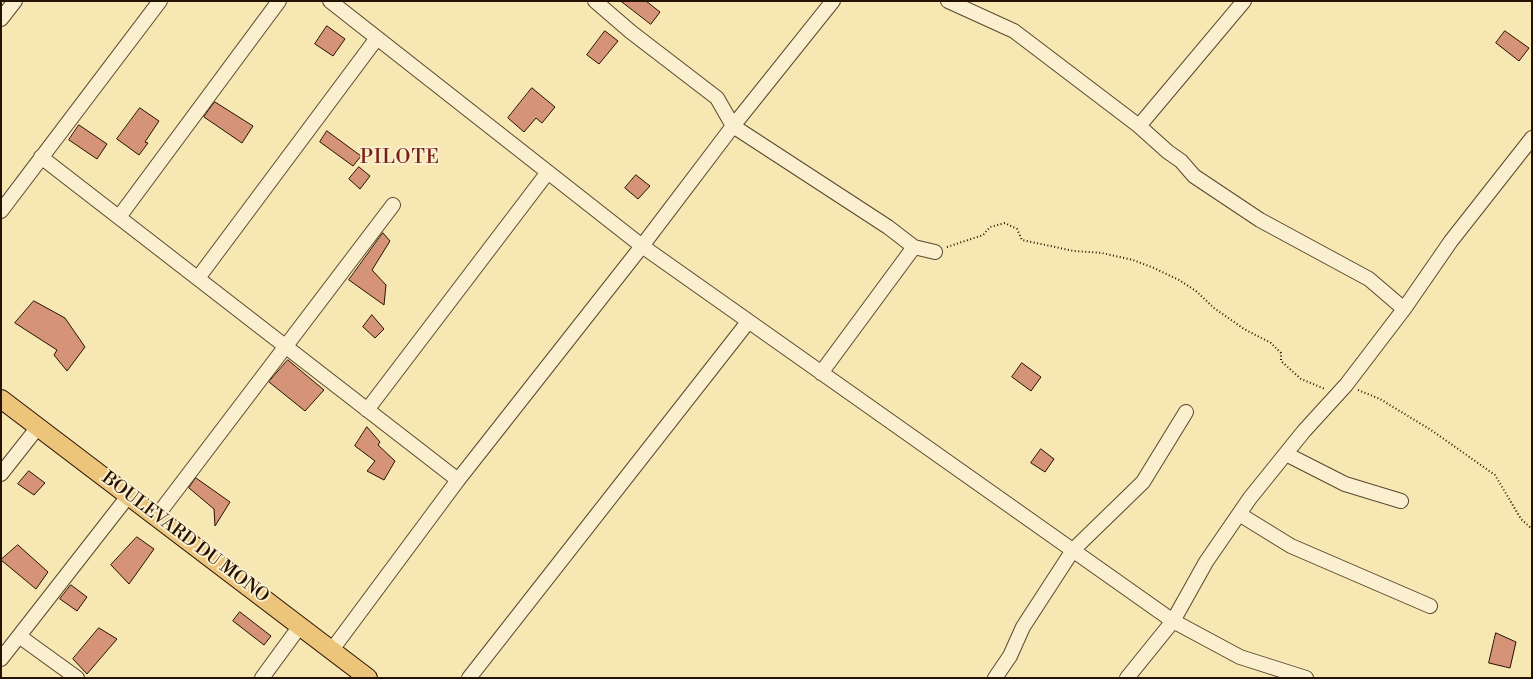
<!DOCTYPE html>
<html>
<head>
<meta charset="utf-8">
<style>
	body { margin:0 }
	#map { position:relative; width:1533px; height:679px; overflow:hidden; background:#f7e7b3; font-family:"Libre Bodoni",serif }
	canvas { display:block }
	.frame { position:absolute; inset:0; border:2px solid #261200; pointer-events:none }
</style>
</head>
<body>
<div id="map">
<canvas width="1533" height="679"></canvas>
<div class="frame"></div>
</div>
<script>
const c = document.querySelector('canvas').getContext('2d');
c.lineJoin = 'round';
function fill(path, color) { c.fillStyle = color; c.fill(path, 'evenodd'); }
function strokePath(path, color, width, dash) { c.strokeStyle = color; c.lineWidth = width; c.lineCap = dash ? 'butt' : 'round'; c.setLineDash(dash || []); c.stroke(path); }
function label(font, color, halo, rows, align = 'center') {
  c.font = font + ' "Libre Bodoni",serif'; c.lineWidth = 4; c.setLineDash([]); c.textBaseline = 'middle'; c.strokeStyle = halo; c.fillStyle = color; for (const [text, x, y, turn = 0] of rows) {
    c.save(); c.translate(x, y); c.rotate((+turn || 0) * Math.PI / 180); c.textAlign = isNaN(turn) ? turn : align; if (halo) c.strokeText(text, 0, 0); c.fillText(text, 0, 0); c.restore();
  }
}
const building = new Path2D(`
	M 621,1 L 646,1 L 660,12 L 651,24 Z
	M 327,26 L 345,39 L 333,56 L 315,44 Z
	M 605,31 L 618,41 L 599,64 L 587,55 Z
	M 1505,31 L 1529,48 L 1519,61 L 1496,43 Z
	M 532,88 L 555,107 L 542,123 L 536,118 L 524,132 L 508,118 Z
	M 215,102 L 253,126 L 242,143 L 204,117 Z
	M 140,108 L 159,121 L 145,142 L 148,143 L 139,155 L 117,139 Z
	M 79,125 L 107,144 L 97,159 L 69,140 Z
	M 327,131 L 361,156 L 353,166 L 320,142 Z
	M 359,167 L 370,176 L 360,189 L 349,179 Z
	M 636,175 L 650,186 L 638,199 L 625,188 Z
	M 383,233 L 390,241 L 372,270 L 386,285 L 384,305 L 349,280 Z
	M 34,301 L 65,318 L 85,347 L 67,371 L 54,355 L 57,350 L 15,323 Z
	M 372,315 L 384,329 L 375,338 L 363,327 Z
	M 288,360 L 324,390 L 305,411 L 269,382 Z
	M 1022,363 L 1041,377 L 1031,391 L 1012,377 Z
	M 367,427 L 380,442 L 378,445 L 395,461 L 384,480 L 367,471 L 375,461 L 355,446 Z
	M 1041,449 L 1054,459 L 1045,472 L 1031,463 Z
	M 29,471 L 45,483 L 34,495 L 18,484 Z
	M 196,478 L 230,502 L 215,526 L 214,509 L 189,488 Z
	M 137,537 L 154,549 L 129,584 L 111,565 Z
	M 18,545 L 48,572 L 36,589 L 1,560 Z
	M 71,585 L 87,597 L 77,611 L 60,599 Z
	M 240,612 L 271,636 L 264,645 L 233,621 Z
	M 99,628 L 117,639 L 87,674 L 73,659 Z
	M 1496,633 L 1516,642 L 1510,668 L 1489,663 Z`);
fill(building, '#d59378');
strokePath(building, '#261200', 1);
const minor = new Path2D(`
	M 330,1 L 642,246 L 1173,621 L 1240,657 L 1306,678
	M 595,1 L 631,32 L 717,98 L 733,126 L 888,227 L 914,247 L 935,252
	M 948,1 L 1014,31 L 1139,126 L 1168,152 L 1181,161 L 1194,176 L 1260,220 L 1369,279 L 1404,309
	M 1,19 L 15,1
	M 1139,126 L 1244,1
	M 41,157 L 458,480
	M 1,211 L 160,1
	M 119,217 L 279,1
	M 198,278 L 377,38
	M 821,373 L 914,247
	M 367,410 L 548,172
	M 1286,454 L 1345,484 L 1401,501
	M 1,474 L 38,427
	M 1239,514 L 1291,546 L 1430,606
	M 156,517 L 393,205
	M 19,636 L 77,678
	M 331,651 L 458,480 L 642,246 L 733,126 L 833,1
	M 1,659 L 129,495
	M 262,678 L 300,626
	M 469,678 L 748,322
	M 995,678 L 1010,656 L 1023,627 L 1073,550 L 1143,482 L 1186,412
	M 1127,678 L 1173,621 L 1206,562 L 1250,498 L 1304,431 L 1346,385 L 1404,309 L 1451,241 L 1532,138`);
const major = new Path2D(`
	M 1,399 L 368,678`);
strokePath(minor, '#5a472d', 16);
strokePath(major, '#261200', 20);
strokePath(new Path2D(`
	M 947,247 L 983,235 L 990,227 L 1005,223 L 1017,229 L 1022,240 L 1074,251 L 1102,253 L 1133,260 L 1154,268 L 1179,280 L 1196,291 L 1214,308 L 1244,329 L 1271,343 L 1281,353 L 1281,361 L 1301,379 L 1325,389
	M 1358,390 L 1380,399 L 1431,430 L 1495,475 L 1521,519 L 1532,529`), '#261200', 2, [1, 2.5]);
strokePath(minor, '#faefce', 14);
strokePath(major, '#ecc47a', 18);
label('18px', '#261200', '#faefce', [
	["BOULEVARD DU MONO",185,538,37]
]);
c.letterSpacing = '1px';
label('19px', '#7a1f14', '#faefce', [
	["PILOTE",400,158]
]);
c.letterSpacing = '0px';
</script>
</body>
</html>
